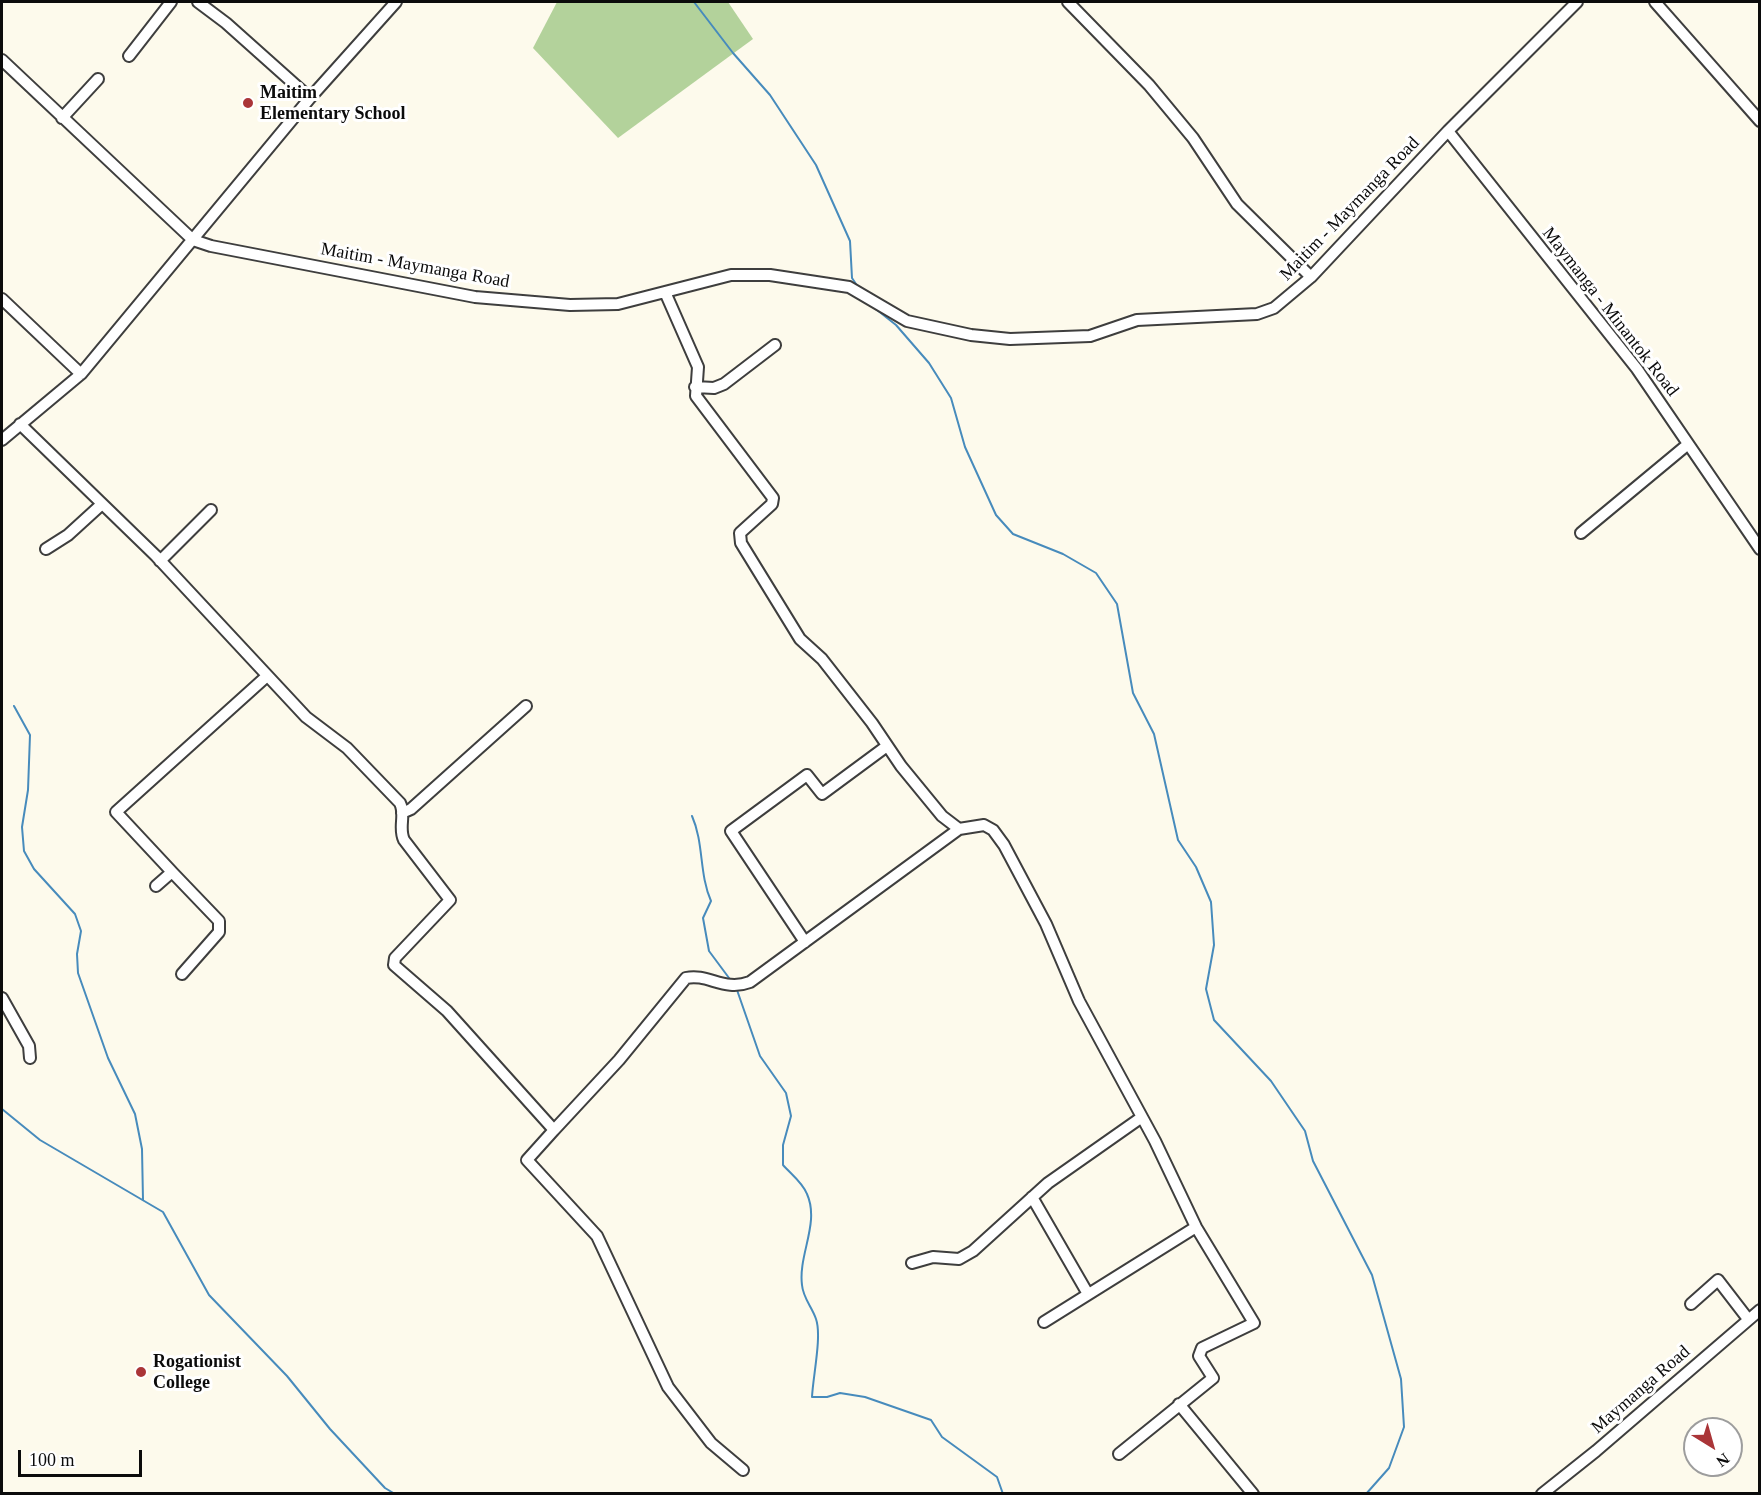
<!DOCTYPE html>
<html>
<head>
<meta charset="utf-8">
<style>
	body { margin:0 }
	#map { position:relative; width:1761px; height:1495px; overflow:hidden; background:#fdfaec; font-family:"Times New Roman",serif }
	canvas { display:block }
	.frame { position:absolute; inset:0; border:3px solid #0b0b0b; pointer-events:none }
	.north { position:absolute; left:1683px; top:1417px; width:60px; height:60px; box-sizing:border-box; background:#fff; border:2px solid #9d9d9d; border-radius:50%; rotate:143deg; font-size:16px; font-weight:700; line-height:24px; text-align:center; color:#0b0b0b }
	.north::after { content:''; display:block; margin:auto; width:21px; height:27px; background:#aa3538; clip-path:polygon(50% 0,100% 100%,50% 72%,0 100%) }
	.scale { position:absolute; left:18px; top:1450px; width:124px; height:27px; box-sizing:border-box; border:3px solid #0b0b0b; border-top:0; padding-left:8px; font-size:18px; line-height:21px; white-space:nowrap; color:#0b0b0b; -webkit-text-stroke:4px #fff; paint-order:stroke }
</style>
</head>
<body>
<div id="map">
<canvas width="1761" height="1495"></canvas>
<div class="frame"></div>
<div class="north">N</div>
<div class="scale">100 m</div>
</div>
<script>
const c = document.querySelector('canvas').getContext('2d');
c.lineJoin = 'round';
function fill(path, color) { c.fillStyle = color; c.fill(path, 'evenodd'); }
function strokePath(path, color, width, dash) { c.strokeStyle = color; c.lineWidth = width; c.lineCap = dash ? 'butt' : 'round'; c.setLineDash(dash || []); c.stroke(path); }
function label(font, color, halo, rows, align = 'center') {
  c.font = font + ' "Times New Roman",serif'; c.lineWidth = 6; c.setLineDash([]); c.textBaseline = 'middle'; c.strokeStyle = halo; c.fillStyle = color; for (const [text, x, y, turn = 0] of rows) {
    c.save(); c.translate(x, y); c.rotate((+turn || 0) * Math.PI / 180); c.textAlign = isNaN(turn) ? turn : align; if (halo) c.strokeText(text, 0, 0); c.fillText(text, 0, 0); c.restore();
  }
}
fill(new Path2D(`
	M 557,2 L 728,2 L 753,39 L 618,138 L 533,48 Z`), '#b3d29b');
strokePath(new Path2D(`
	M 694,2 L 733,53 L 770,95 L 816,165 L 850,241 L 852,278 L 858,287
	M 872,306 L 896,325 L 929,363 L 951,398 L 965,447 L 996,515 L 1013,534 L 1063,554 L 1096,573 L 1117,604 L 1133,693 L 1154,734 L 1178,840 L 1196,867 L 1211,902 L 1214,945 L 1206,989 L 1214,1020 L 1271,1081 L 1305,1131 L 1313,1161 L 1372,1275 L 1401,1379 L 1404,1427 L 1389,1468 L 1366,1494
	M 14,706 L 30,735 L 28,790 L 22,827 L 24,851 L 34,869 L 75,914 L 81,931 L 77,954 L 78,973 L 108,1058 L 135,1114 L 142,1149 L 143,1200
	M 692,816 C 704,843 699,874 711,901 L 703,918 L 709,951 L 732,982
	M 737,990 L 760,1056 L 786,1093 L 791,1116 L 783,1145 L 783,1165 C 791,1174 803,1183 807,1194 C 820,1223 798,1255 802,1285 C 803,1298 812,1307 816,1319 C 822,1336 813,1376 812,1397 L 827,1397 L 840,1393 L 865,1397 L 931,1420 L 942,1437 L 997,1477 L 1003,1494
	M 2,1109 L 40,1140 L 163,1212 L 209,1295 L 287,1376 L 330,1429 L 385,1488 L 395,1494`), '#478bbc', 2);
const minor = new Path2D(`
	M 198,2 L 226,23 L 310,98
	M 1068,2 L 1149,85 L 1193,138 L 1237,204 L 1311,277
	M 1655,2 L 1760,121
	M 129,56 L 171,2
	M 2,60 L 193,240 L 211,246 L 475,297 L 570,305 L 618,304 L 731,275 L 770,275 L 849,287 L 907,321 L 971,335 L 1010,339 L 1090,336 L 1137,320 L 1257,314 L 1274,308 L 1311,277 L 1448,131 L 1577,2
	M 62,118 L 98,79
	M 1448,131 L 1637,369 L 1760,549
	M 665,292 L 698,367 L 696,396 L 773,498 L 772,504 L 740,533 L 741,543 L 800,639 L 822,659 L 872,723 L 901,766 L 942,816 L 959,829
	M 2,299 L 81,374
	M 695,387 L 714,388 L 724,384 L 775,345
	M 20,424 L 156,556 L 306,717 L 347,748 L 400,803 C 406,815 398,828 404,840 L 450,900 L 395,958 L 394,965 L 447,1011 L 554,1130 L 527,1160 L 597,1236 L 668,1387 L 711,1443 L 743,1470
	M 2,440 L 81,374 L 310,98 L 396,2
	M 1581,533 L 1687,445
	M 46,549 L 68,535 L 102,504
	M 160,561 L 211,510
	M 402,813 L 411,809 L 526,706
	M 172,872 L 219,921 L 219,932 L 182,974
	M 156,886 L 172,872 L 116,812 L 267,676
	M 805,942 L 731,831 L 807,775 L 822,794 L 887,746
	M 2,998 L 29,1046 L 30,1058
	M 554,1130 L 619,1060 L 686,978 C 708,973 724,992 750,982 L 959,829 L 984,825 L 993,830 L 1004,845 L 1046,924 L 1079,1001 L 1155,1141 L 1196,1227 L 1254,1323 L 1202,1348 L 1199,1356 L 1213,1378 L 1119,1454
	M 1032,1197 L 1088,1294
	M 912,1263 L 933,1257 L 959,1259 L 973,1251 L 1048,1183 L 1142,1117
	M 1691,1304 L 1718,1280 L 1748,1319
	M 1044,1322 L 1196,1227
	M 1179,1404 L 1253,1494
	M 1542,1494 L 1596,1451 L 1760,1310`);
strokePath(minor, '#3e3e3e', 14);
strokePath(minor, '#fff', 10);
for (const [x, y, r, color] of [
	[248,103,6,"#aa3538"],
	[141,1372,6,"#aa3538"]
]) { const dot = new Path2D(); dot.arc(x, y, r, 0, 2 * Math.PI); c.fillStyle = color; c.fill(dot); strokePath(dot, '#fff', 2); }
label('bold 18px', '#0b0b0b', '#fff', [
	["Maitim",260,93],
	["Elementary School",260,114],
	["Rogationist",153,1362],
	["College",153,1383]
], 'left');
label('18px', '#0b0b0b', '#fff', [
	["Maitim - Maymanga Road",1350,209,-46],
	["Maitim - Maymanga Road",415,266,10],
	["Maymanga - Minantok Road",1610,312,52],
	["Maymanga Road",1641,1390,-41]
]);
</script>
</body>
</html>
